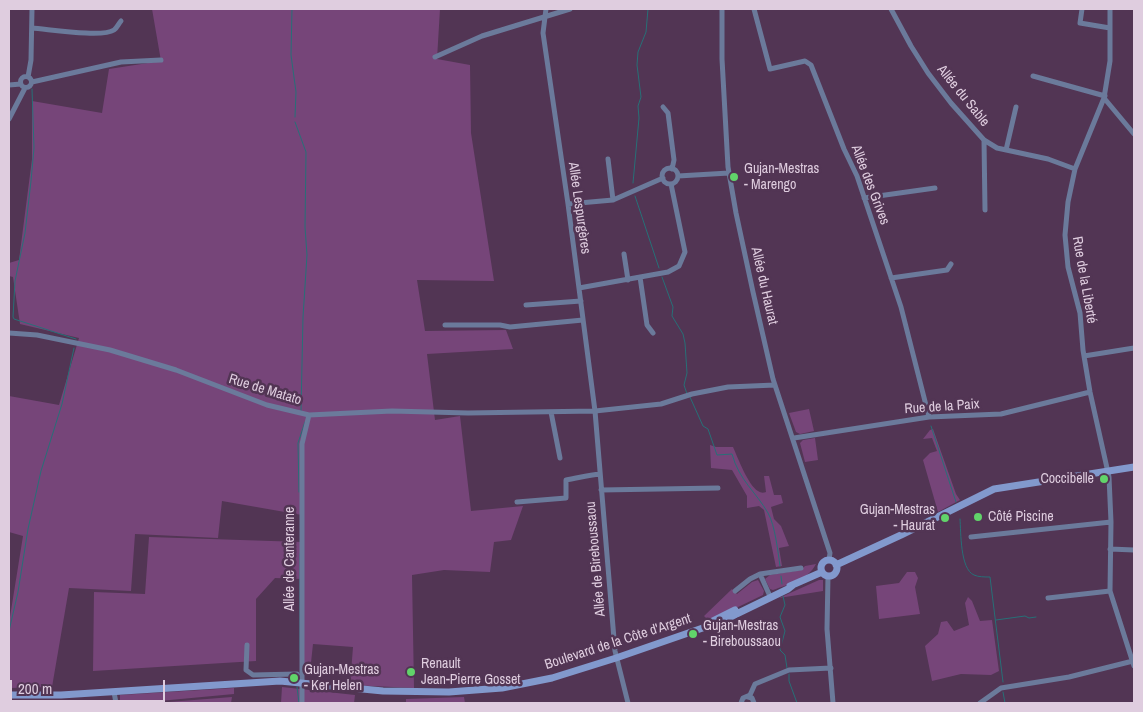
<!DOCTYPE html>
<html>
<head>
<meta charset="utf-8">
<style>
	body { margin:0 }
	#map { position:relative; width:1143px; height:712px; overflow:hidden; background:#523554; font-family:"Archivo Narrow",sans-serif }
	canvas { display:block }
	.frame { position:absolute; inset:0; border:10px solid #dfcddf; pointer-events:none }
	.scale { position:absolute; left:10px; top:680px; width:155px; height:22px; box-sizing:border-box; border:2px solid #dfcddf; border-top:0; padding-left:6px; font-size:15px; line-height:18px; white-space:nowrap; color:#dfcddf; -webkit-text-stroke:4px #523554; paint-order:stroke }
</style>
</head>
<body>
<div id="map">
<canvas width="1143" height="712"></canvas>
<div class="frame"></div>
<div class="scale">200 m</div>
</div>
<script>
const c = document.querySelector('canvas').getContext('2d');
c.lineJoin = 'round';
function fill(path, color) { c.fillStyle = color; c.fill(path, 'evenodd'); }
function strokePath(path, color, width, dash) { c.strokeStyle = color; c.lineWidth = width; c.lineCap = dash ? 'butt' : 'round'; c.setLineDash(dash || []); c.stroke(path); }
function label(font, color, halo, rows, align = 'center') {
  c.font = font + ' "Archivo Narrow",sans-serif'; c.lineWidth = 5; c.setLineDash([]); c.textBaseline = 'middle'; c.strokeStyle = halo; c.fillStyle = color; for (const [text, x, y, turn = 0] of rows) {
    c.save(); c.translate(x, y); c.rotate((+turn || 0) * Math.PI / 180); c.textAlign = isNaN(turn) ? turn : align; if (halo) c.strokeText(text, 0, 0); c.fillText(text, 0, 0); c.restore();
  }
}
fill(new Path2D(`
	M 152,9 L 440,9 L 437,59 L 470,65 L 471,133 L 494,281 L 417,280 L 425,331 L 506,330 L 513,349 L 427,354 L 435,420 L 460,416 L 471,511 L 523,506 L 511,540 L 494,542 L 490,572 L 444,570 L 412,575 L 414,688 L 350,685 L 353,647 L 313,644 L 310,672 L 303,671 L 302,579 L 275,578 L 256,599 L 256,661 L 93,671 L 94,592 L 145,594 L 149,537 L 302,542 L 302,515 L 222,501 L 218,538 L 135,534 L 131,591 L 69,588 L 52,687 L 9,688 L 9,623 L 23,536 L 9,532 L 9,396 L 59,405 L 79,338 L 20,324 L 13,277 L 9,276 L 9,263 L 19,260 L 32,159 L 32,101 L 102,113 L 109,69 L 161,61 Z
	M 809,409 L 814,431 L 800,434 L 796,432 L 789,413 Z
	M 933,429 L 956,494 L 960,500 L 938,512 L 923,460 L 930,453 L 937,451 L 932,438 L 923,439 L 930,430 Z
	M 815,438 L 818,460 L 805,462 L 800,443 L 803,440 Z
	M 710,445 L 716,447 L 733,447 C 738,458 748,485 758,491 C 761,493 763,493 766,492 L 764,476 L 769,476 L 774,495 L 781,495 L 783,503 L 771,507 L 774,519 L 781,526 L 789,546 L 779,548 L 782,566 L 776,567 L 764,510 L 759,506 L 747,508 L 747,496 L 732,470 L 711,468 Z
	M 816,564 C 808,580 789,584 773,590 L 770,589 L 765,579 L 770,575 L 801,570 L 805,566 Z
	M 907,572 L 915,572 L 918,578 L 915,587 L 920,614 L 879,619 L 876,586 L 899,583 Z
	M 758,580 L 764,591 L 763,595 L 709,621 L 704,616 L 732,589 L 737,594 L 752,582 Z
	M 819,580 L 823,580 L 823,591 L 779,598 Z
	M 968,597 L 972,601 L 980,621 L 992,620 L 999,671 L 991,675 L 961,674 L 932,681 L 925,646 L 938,634 L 941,622 L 947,621 L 954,631 L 969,625 L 965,603 Z
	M 282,687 L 355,695 L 354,703 L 281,703 Z
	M 234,688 L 234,694 L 138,703 L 120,703 L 120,695 Z
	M 232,697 L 231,703 L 156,703 Z
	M 464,697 L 465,703 L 406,703 L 406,699 Z`), '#764579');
strokePath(new Path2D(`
	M 292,9 L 291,55 L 296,92 L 295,117
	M 32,89 L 34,148 L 31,181 L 25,233 L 15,281 L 13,317 L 14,319 L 76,339
	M 295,122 L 306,152 L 305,227 L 307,255 L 303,317 L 301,411
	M 633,183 L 639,118 L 638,106 L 641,97 L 637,65 L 638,52 L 646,32 L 648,9
	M 635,196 L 659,268
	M 662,277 L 673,307 L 672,316 L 683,334 L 685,343 L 687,373 L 684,385 L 687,394
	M 690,397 L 703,426 L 708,429 L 717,455 L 732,454 C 739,480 756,492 768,513 C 775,525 778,552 780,566
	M 931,426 L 956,502
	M 299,492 L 298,443 L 305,422
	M 960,519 C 961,532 960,569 974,575 C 978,577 985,577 990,577 L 1003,682
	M 781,576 L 782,584
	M 783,596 L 785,605 L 780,617 L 785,631 L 780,650 L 785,655 L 787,668
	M 996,620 L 1025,616 L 1029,618 L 1036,617
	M 9,631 L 18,592 L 28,529 L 41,471 L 62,404 L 74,348
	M 300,650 L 300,554
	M 789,674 L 789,681 L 797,703
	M 297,687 L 299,703
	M 1003,692 L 1005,703`), '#277077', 1);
strokePath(new Path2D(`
	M 546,9 L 543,33 L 568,204 L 595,411 L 615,651 L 628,703
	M 722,9 L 722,59 L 728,167 L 736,213 L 753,292 L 773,379 L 830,553 L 829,560
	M 754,9 L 770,69 L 805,61 L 811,65 L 844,149 L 857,176 L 901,307 L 929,417
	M 891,9 L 911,46 L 928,73 L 951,103 L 984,140 L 997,148 L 1048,159 L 1075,169
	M 1082,9 L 1080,23 L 1110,28
	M 1110,9 L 1110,61 L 1104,98 L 1075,169 L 1068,202 L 1065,235 L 1068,267 L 1080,313 L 1083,350 L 1090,392 L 1109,477 L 1111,522 L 1110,591 L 1134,666
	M 32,28 C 48,29 102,38 114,30 C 117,28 119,23 121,21
	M 435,57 L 482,36 L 570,9
	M 1033,76 L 1105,96
	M20.5 82a5.5 5.5 0 1 1 11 0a5.5 5.5 0 1 1-11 0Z
	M 28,77 L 31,60 L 32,9
	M 32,82 L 121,62 L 161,60
	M 9,85 L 21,84
	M 1104,98 L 1134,134
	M 663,107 L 668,113 L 674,160 L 672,169
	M 9,119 L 25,88
	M 984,140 L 985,210
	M 1006,150 L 1016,107
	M 608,159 L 613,200
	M662 176a8 8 0 1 1 16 0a8 8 0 1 1-16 0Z
	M 678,176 L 729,173
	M 864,198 L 935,188
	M 568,204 L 613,200 L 663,178
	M 624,254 L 628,280
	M 640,277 L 647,325 L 653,333
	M 891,278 L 947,270 L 951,264
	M 579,288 L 668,272 L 679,266 L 685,252 L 671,184
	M 526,305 L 581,301
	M 445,325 L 500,325 L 510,327 L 583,320
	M 9,333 L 37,335 L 110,350 L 176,370 L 267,405 L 309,415 L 392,411 L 468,413 L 595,411 L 661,404 L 692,394 L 728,387 L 775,385
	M 1084,356 L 1134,348
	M 551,412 L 560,458
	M 794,438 L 929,417 L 1001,414 L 1090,392
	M 601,490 L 718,488
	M 517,502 L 566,498 L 566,480 C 578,478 588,475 600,474
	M 971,537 L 1111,522
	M 1110,549 L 1134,550
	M 760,574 L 769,594
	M 828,576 L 827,629 L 833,703
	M 735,591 L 750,579 L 760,574 L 801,568
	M 1048,598 L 1110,591
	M 247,645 L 246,670 L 253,675 L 297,674
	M 114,692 L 116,703
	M 748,697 L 752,698 L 754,703
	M 302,703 L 302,444 L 309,415
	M 741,703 L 743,698 L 750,695 L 755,684 L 789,670 L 831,668
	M 980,703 L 1001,688 L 1069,677 L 1133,661`), '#6b7a9b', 5);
strokePath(new Path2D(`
	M821 568a8 8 0 1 1 16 0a8 8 0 1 1-16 0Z
	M 836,565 L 901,535 L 994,489 L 1134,467
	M 790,586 L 822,572
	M 711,622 L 735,610
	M 9,695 L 61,695 L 280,681 L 383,691 L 449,692 L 502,688 L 552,678 L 616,658 L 720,622 L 788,589 L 793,585`), '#8299cd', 7);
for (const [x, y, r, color] of [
	[734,177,5,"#61d46a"],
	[1104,479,5,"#61d46a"],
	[978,517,5,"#61d46a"],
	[945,518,5,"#61d46a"],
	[693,634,5,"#61d46a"],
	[411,672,5,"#61d46a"],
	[294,678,5,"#61d46a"]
]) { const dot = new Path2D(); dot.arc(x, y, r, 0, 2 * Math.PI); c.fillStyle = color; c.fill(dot); strokePath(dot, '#523554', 2); }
label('14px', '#dfcddf', '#523554', [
	["Allée du Sable",963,96,51],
	["Allée des Grives",870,185,69],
	["Allée Lespurgères",579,208,82],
	["Rue de la Liberté",1084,280,80],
	["Allée du Haurat",764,286,77],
	["Rue de Matato",265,390,17],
	["Rue de la Paix",942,407,-4],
	["Allée de Canteranne",290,559,-90],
	["Allée de Bireboussaou",596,559,-95],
	["Boulevard de la Côte d'Argent",618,642,-18]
]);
label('14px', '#dfcddf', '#523554', [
	["Gujan-Mestras",744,169],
	["- Marengo",744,185],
	["Coccibelle",1094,479,"right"],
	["Gujan-Mestras",935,510,"right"],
	["- Haurat",935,526,"right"],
	["Côté Piscine",988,517],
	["Gujan-Mestras",703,626],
	["- Bireboussaou",703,642],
	["Renault",421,664],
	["Jean-Pierre Gosset",421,680],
	["Gujan-Mestras",304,670],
	["- Ker Helen",304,686]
], 'left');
</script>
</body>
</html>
